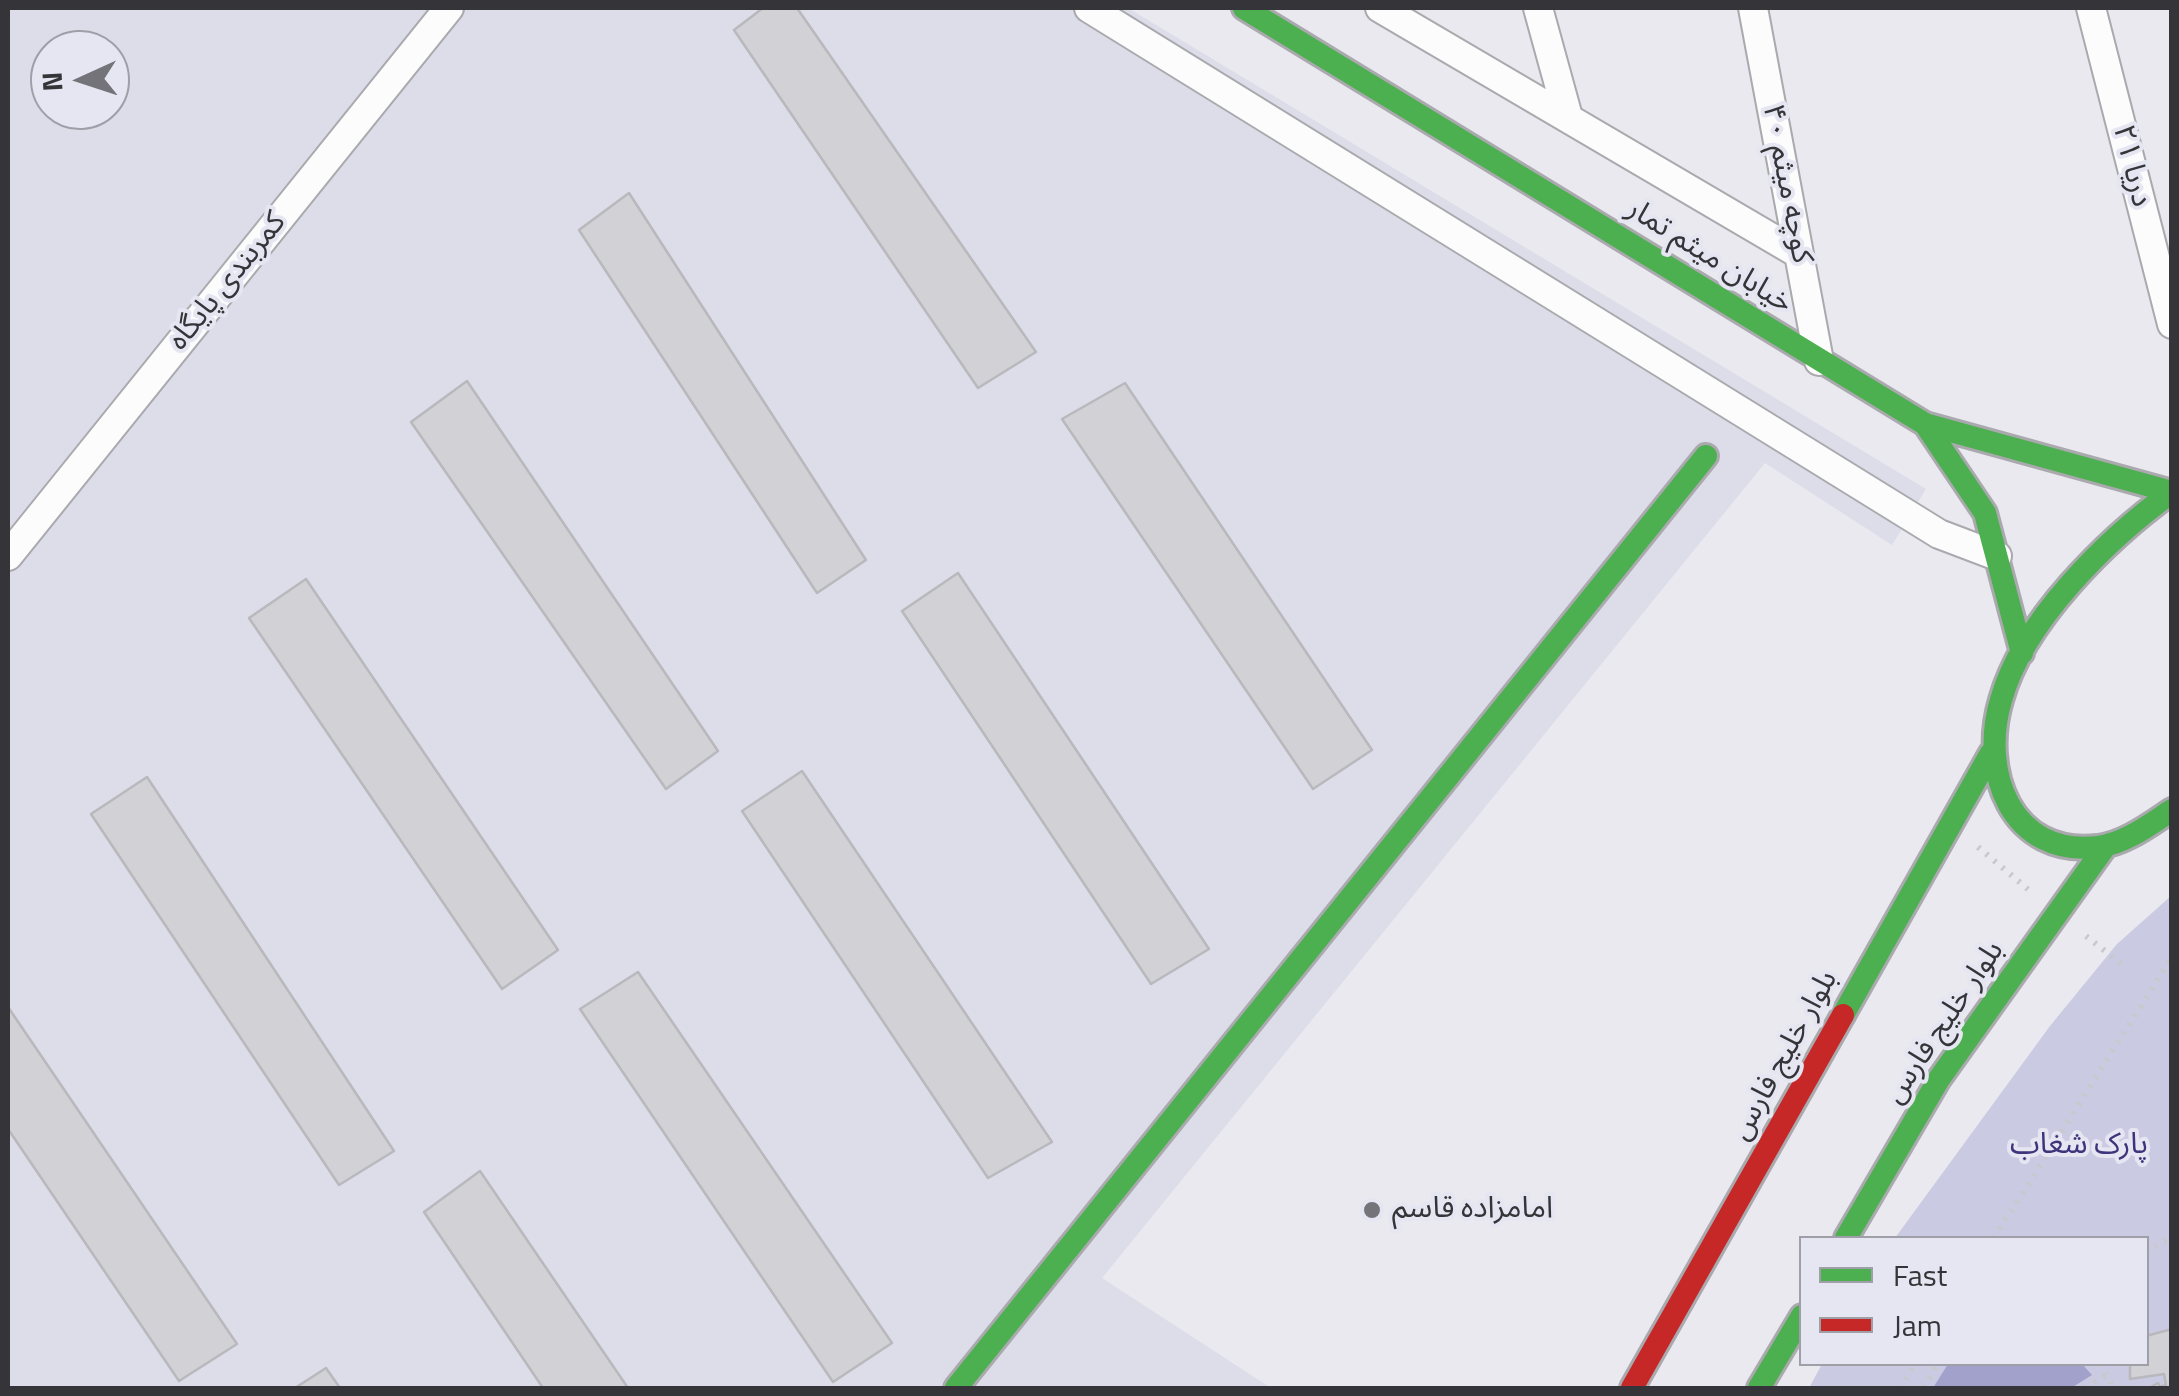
<!DOCTYPE html>
<html>
<head>
<meta charset="utf-8">
<style>
	body { margin:0 }
	#map { position:relative; width:2179px; height:1396px; overflow:hidden; background:#e9e9ef; font-family:"Titillium Web",sans-serif }
	canvas { display:block }
	.frame { position:absolute; inset:0; border:10px solid #343439; pointer-events:none }
	.legend { position:absolute; left:1799px; top:1236px; width:350px; height:130px; box-sizing:border-box; background:#e6e6f2; border:2px solid #9f9fa8; margin:0; padding:12px 18px; list-style:none; font-size:30px; color:#343439 }
	.legend li { display:flex; align-items:center; gap:20px; height:50px }
	.legend b { width:50px; border:2px solid #9f9fa8 }
	.north { position:absolute; left:30px; top:30px; width:100px; height:100px; box-sizing:border-box; background:#e6e6f2; border:2px solid #9f9fa8; border-radius:50%; rotate:267deg; font-size:28px; font-weight:700; line-height:40px; text-align:center; color:#343439 }
	.north::after { content:''; display:block; margin:auto; width:35px; height:45px; background:#737379; clip-path:polygon(50% 0,100% 100%,50% 72%,0 100%) }
</style>
</head>
<body>
<div id="map">
<canvas width="2179" height="1396"></canvas>
<div class="frame"></div>
<ul class="legend">
<li><b style="height:12px;background:#4caf50"></b>Fast</li>
<li><b style="height:12px;background:#c62828"></b>Jam</li>
</ul>
<div class="north">N</div>
</div>
<script>
const c = document.querySelector('canvas').getContext('2d');
c.lineJoin = 'round';
function fill(path, color) { c.fillStyle = color; c.fill(path, 'evenodd'); }
function strokePath(path, color, width, dash) { c.strokeStyle = color; c.lineWidth = width; c.lineCap = dash ? 'butt' : 'round'; c.setLineDash(dash || []); c.stroke(path); }
function label(font, color, halo, rows, align = 'center') {
  c.font = font + ' "Titillium Web","Noto Sans Arabic",sans-serif'; c.lineWidth = 8; c.setLineDash([]); c.textBaseline = 'middle'; c.strokeStyle = halo; c.fillStyle = color; for (const [text, x, y, turn = 0] of rows) {
    c.save(); c.translate(x, y); c.rotate((+turn || 0) * Math.PI / 180); c.textAlign = isNaN(turn) ? turn : align; if (halo) c.strokeText(text, 0, 0); c.fillText(text, 0, 0); c.restore();
  }
}
fill(new Path2D(`
	M 8,8 L 1128,8 L 1926,489 L 1892,545 L 1765,463 L 1102,1278 L 1271,1388 L 8,1388 ZM 50,50 L 110,50 L 110,110 L 50,110 Z`), '#dddde9');
fill(new Path2D(`
	M 2171,896 L 2171,1388 L 1809,1388 L 1822,1364 L 2146,1364 L 2146,1238 L 1895,1238 L 2050,1026 L 2117,944 Z`), '#cacae2');
fill(new Path2D(`
	M 1948,1364 L 2082,1364 L 2092,1375 L 2071,1388 L 1933,1388 Z`), '#a2a1cb');
const building = new Path2D(`
	M 763,8 L 797,8 L 1036,352 L 978,388 L 734,30 Z
	M 629,193 L 866,560 L 817,593 L 579,230 Z
	M 467,381 L 718,751 L 666,789 L 411,422 Z
	M 1125,383 L 1372,750 L 1313,789 L 1062,419 Z
	M 958,573 L 1209,949 L 1151,984 L 902,611 Z
	M 306,579 L 558,950 L 502,989 L 249,618 Z
	M 802,771 L 1052,1142 L 988,1178 L 742,811 Z
	M 147,777 L 394,1151 L 339,1185 L 91,814 Z
	M 638,972 L 892,1343 L 833,1382 L 580,1009 Z
	M 8,1007 L 237,1344 L 179,1381 L 8,1129 Z
	M 480,1171 L 628,1388 L 543,1388 L 424,1212 Z
	M 2172,1329 L 2172,1388 L 2149,1388 L 2158,1383 L 2160,1387 L 2166,1385 L 2164,1374 L 2130,1379 L 2130,1364 L 2146,1364 L 2146,1336 Z
	M 326,1368 L 340,1388 L 295,1388 Z`);
fill(building, '#d1d1d6');
strokePath(building, '#b8b8bd', 2.5);
const street = new Path2D(`
	M 1089,8 L 1939,534 L 1997,556
	M 1380,8 L 1799,254
	M 1538,8 L 1568,117
	M 1753,8 L 1819,361
	M 2091,8 L 2172,324
	M 8,556 L 449,8`);
const fast = new Path2D(`
	M 1244,8 L 1925,424 L 2172,492
	M 1925,424 L 1985,513 L 2022,653
	M 2172,492 C 2107,539 2023,621 2001,700 C 1980,771 2010,857 2098,847 C 2126,843 2149,825 2172,810
	M 1843,1015 L 1991,753
	M 1846,1238 L 1939,1079 L 2104,848
	M 956,1388 L 1706,456
	M 1759,1388 L 1802,1316`);
const jam = new Path2D(`
	M 1632,1388 L 1843,1015`);
strokePath(street, '#a9a9ae', 32);
strokePath(fast, '#a9a9ae', 28);
strokePath(jam, '#a9a9ae', 28);
strokePath(new Path2D(`
	M 1978,847 L 2030,891
	M 2086,936 L 2124,966
	M 1994,1238 L 2172,957
	M 2146,1252 L 2172,1237
	M 2099,1364 L 2114,1388
	M 1899,1388 L 1915,1364
	M 1924,1388 L 1937,1364
	M 2085,1388 L 2108,1375`), '#c9c9cc', 6, [2.5, 8]);
strokePath(street, '#fcfcfd', 28);
strokePath(fast, '#4caf50', 22);
strokePath(jam, '#c62828', 22);
for (const [x, y, r, color] of [
	[1372,1210,10,"#737379"]
]) { const dot = new Path2D(); dot.arc(x, y, r, 0, 2 * Math.PI); c.fillStyle = color; c.fill(dot); strokePath(dot, '#e6e6f2', 4); }
label('30px', '#343439', '#e6e6f2', [
	["دریا ۲۱",2131,166,76],
	["کوچه میثم ۴۰",1786,184,79],
	["خیابان میثم تمار",1709,257,32],
	["کمربندی پایگاه",228,282,-51],
	["بلوار خلیج ‌فارس",1945,1023,-56],
	["بلوار خلیج‌ فارس",1785,1056,-61]
]);
label('30px', '#3d347b', '#e6e6f2', [
	["پارک شغاب",2079,1146]
]);
label('30px', '#343439', '#e6e6f2', [
	["امامزاده قاسم",1392,1210]
], 'left');
</script>
</body>
</html>
